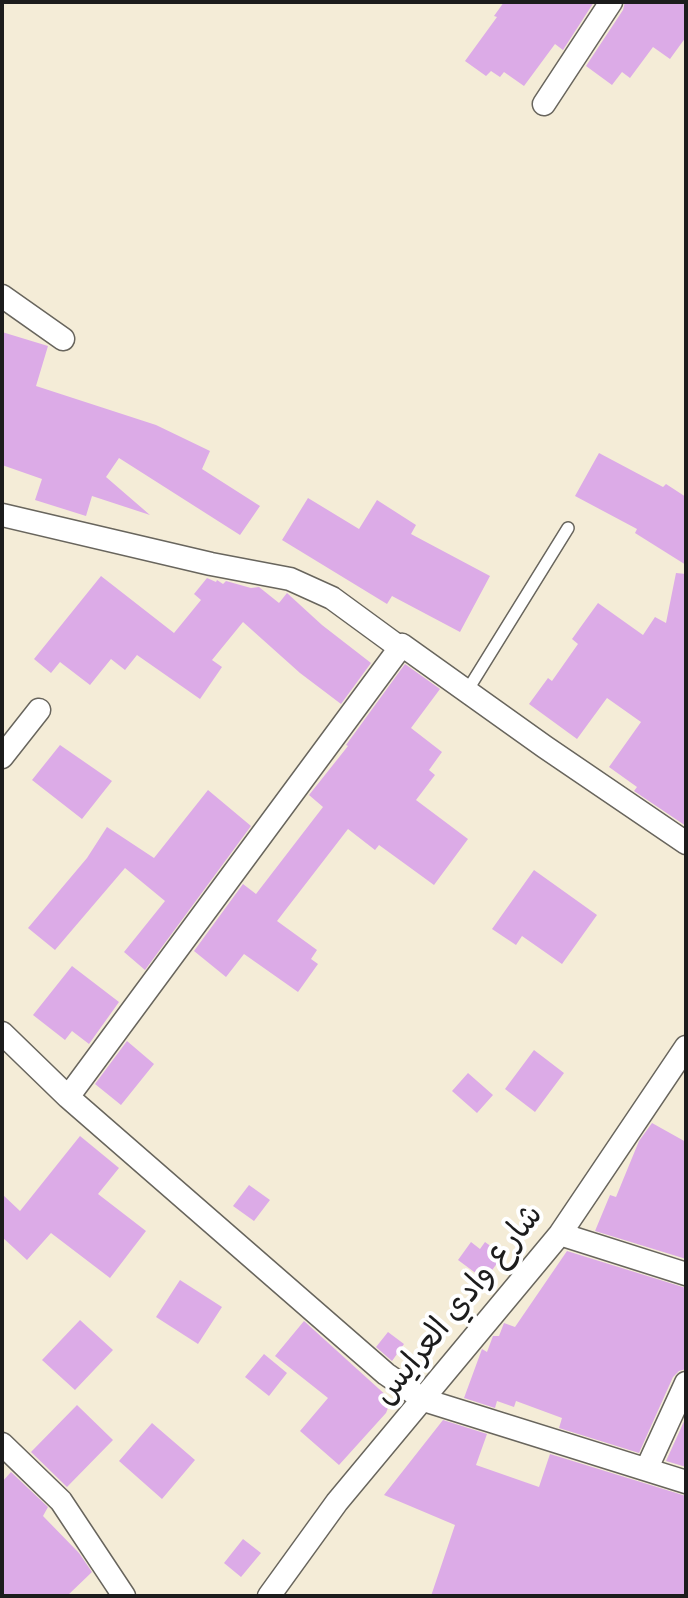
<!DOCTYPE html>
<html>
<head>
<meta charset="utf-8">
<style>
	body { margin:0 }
	#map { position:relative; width:688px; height:1598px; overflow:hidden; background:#f4ecd7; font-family:Caveat,sans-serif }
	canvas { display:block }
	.frame { position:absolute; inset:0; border:4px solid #1c1c1c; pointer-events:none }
</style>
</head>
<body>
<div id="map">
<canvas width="688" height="1598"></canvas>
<div class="frame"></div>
</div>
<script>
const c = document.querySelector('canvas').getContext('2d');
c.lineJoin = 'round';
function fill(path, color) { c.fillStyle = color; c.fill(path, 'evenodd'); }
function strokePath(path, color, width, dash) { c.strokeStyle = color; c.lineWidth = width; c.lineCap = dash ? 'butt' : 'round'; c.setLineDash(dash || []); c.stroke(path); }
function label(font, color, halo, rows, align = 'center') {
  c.font = font + ' Caveat,"Playpen Sans Arabic",sans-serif'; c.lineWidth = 8; c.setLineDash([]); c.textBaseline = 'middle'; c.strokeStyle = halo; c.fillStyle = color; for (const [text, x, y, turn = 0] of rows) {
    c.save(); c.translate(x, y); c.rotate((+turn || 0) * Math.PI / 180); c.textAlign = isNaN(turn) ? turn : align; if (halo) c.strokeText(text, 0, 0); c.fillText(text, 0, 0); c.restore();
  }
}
fill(new Path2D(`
	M 504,2 L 594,2 L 563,50 L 555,44 L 524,86 L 504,72 L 500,77 L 491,71 L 486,76 L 465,61 L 497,17 L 494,16 Z
	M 625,2 L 686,2 L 686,37 L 670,59 L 653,47 L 630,78 L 622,72 L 612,85 L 586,66 L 623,10 Z
	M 2,332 L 48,346 L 36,386 L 156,425 L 210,451 L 202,469 L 260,506 L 240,535 L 119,458 L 106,477 L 150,515 L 92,496 L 86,516 L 35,500 L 42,479 L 2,465 Z
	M 599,453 L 663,487 L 666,484 L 686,497 L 686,565 L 635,533 L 637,529 L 575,496 Z
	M 308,498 L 359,529 L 377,500 L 416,525 L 411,534 L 490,576 L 460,632 L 392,596 L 387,604 L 282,540 Z
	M 676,573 L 686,574 L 686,826 L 634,791 L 637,787 L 609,767 L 641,722 L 607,698 L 577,739 L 529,704 L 548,678 L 552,681 L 578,644 L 572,639 L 598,603 L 643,635 L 655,617 L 666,623 Z
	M 101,576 L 174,633 L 201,600 L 194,594 L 207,578 L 216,582 L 217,580 L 223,584 L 226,581 L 251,588 L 259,587 L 279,603 L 287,593 L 322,625 L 371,663 L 341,704 L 300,673 L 243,622 L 212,660 L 222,667 L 200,699 L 137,655 L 125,670 L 111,659 L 90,685 L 60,662 L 51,673 L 34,659 Z
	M 405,664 L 440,689 L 411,728 L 442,752 L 429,770 L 435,775 L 416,800 L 468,839 L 434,885 L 379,845 L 375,850 L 348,829 L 277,921 L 317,950 L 311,959 L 318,964 L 298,992 L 244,954 L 226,977 L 194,951 L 243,884 L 256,894 L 323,807 L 309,795 L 348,746 L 346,745 Z
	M 60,745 L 112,781 L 82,819 L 32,780 Z
	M 208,790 L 251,826 L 145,970 L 124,952 L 165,901 L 125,868 L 55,950 L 28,928 L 87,858 L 107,827 L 154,858 Z
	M 534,870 L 597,915 L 562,964 L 522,936 L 516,945 L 492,929 Z
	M 72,966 L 119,1002 L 89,1044 L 72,1031 L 65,1040 L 33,1015 Z
	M 127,1041 L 154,1064 L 121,1105 L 95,1084 Z
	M 534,1050 L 564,1073 L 535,1112 L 505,1089 Z
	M 468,1073 L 493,1095 L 477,1113 L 452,1091 Z
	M 652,1123 L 686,1142 L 686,1259 L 595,1231 L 610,1195 L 616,1197 L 639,1141 Z
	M 80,1136 L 119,1168 L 98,1194 L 146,1231 L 110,1278 L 51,1233 L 27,1260 L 2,1237 L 2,1194 L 20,1211 Z
	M 249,1185 L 270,1200 L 254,1221 L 233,1206 Z
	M 471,1242 L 480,1249 L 485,1242 L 503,1255 L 485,1280 L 458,1260 Z
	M 567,1251 L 686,1288 L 686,1369 L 679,1371 L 673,1377 L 639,1453 L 559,1428 L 562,1418 L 516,1401 L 514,1407 L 497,1401 L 495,1408 L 464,1398 L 482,1349 L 487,1352 L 493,1336 L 499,1336 L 504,1323 L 515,1327 Z
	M 180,1280 L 222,1307 L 198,1344 L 156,1317 Z
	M 80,1320 L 113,1350 L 75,1390 L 42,1360 Z
	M 304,1321 L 389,1398 L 390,1403 L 386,1413 L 339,1465 L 300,1431 L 328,1398 L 275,1356 Z
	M 388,1332 L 404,1344 L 392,1361 L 376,1347 Z
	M 264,1354 L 287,1373 L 269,1396 L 245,1377 Z
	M 77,1405 L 113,1440 L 67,1487 L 31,1452 Z
	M 686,1417 L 686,1467 L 666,1461 Z
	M 443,1420 L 487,1434 L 476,1465 L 539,1487 L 550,1454 L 686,1496 L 686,1596 L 431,1596 L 455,1525 L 384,1495 Z
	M 152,1423 L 195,1460 L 162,1499 L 119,1461 Z
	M 11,1472 L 48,1507 L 43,1516 L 79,1553 L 92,1572 L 67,1596 L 2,1596 L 2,1482 Z
	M 243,1539 L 261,1553 L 241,1577 L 224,1563 Z`), '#dcabe7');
const service = new Path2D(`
	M 467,691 L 568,528`);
const minor = new Path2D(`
	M 544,104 L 611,2
	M 2,296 L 63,339
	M 2,515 L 211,564 L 290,579 L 332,598 L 399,647 L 402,645 L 545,747 L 686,843
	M 2,757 L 39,710
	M 2,1033 L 68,1097 L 386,1374 L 424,1400 L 686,1482
	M 68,1097 L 402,645
	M 560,1234 L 686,1274
	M 2,1444 L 61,1501 L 124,1596
	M 647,1468 L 686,1383
	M 269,1596 L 337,1502 L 560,1234 L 686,1047`);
strokePath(service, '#68655d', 14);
strokePath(minor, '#68655d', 25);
strokePath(service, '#fff', 11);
strokePath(minor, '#fff', 22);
label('32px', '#1c1c1c', '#fff', [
	["شارع وادي العرايس",459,1305,-51]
]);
</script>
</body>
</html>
